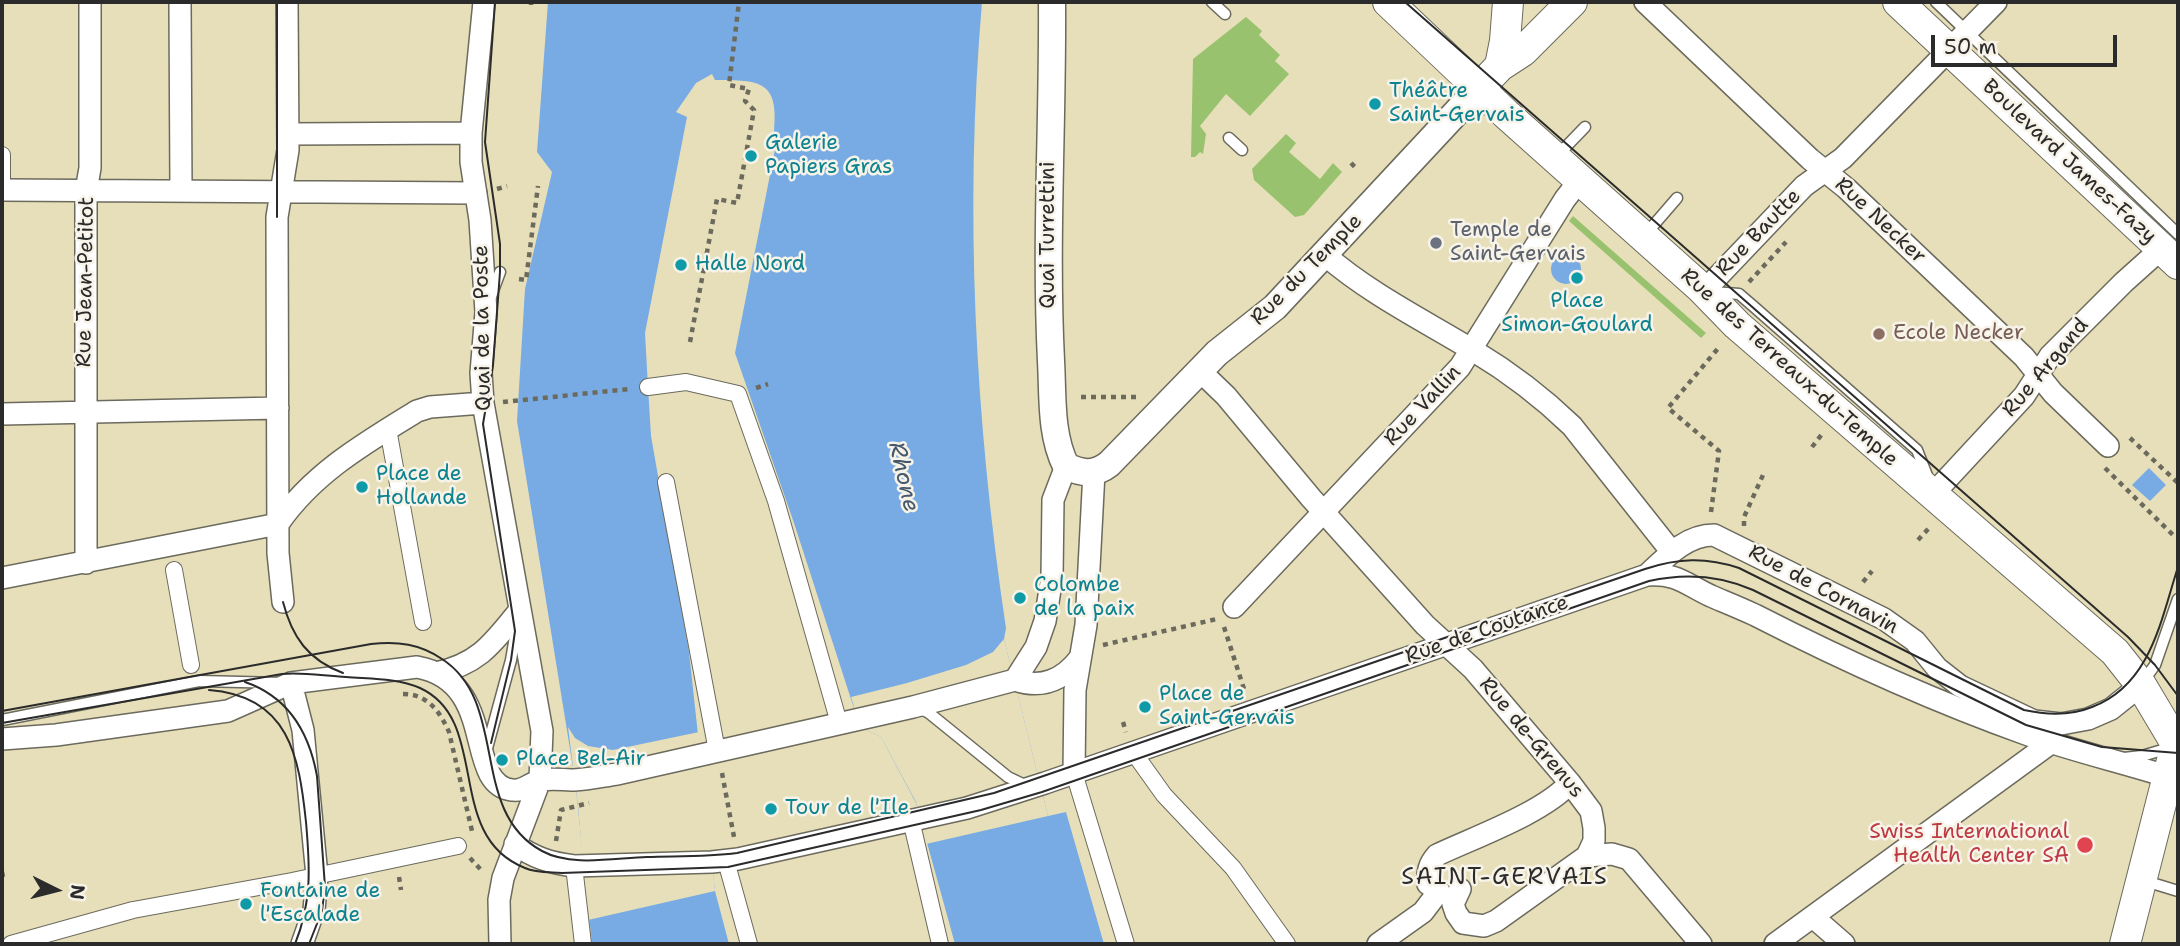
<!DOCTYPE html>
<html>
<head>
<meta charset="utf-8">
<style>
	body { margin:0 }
	#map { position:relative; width:2180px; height:946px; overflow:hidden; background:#e6dfba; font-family:"Shantell Sans",sans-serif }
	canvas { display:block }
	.frame { position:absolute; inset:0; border:4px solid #2b2b2b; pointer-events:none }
	.north { position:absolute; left:21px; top:855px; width:70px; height:70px; -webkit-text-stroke:5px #f7f3e8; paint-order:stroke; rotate:96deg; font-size:19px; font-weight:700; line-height:28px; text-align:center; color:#2b2b2b }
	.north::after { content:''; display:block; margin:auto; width:24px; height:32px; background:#2b2b2b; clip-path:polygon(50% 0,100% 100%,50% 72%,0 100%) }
	.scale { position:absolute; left:1931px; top:35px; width:186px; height:32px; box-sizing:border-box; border:4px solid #2b2b2b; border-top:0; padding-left:9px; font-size:21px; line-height:24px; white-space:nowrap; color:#2b2b2b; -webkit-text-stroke:5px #f7f3e8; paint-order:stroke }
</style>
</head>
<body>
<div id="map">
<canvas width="2180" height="946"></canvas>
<div class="frame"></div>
<div class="north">N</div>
<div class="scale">50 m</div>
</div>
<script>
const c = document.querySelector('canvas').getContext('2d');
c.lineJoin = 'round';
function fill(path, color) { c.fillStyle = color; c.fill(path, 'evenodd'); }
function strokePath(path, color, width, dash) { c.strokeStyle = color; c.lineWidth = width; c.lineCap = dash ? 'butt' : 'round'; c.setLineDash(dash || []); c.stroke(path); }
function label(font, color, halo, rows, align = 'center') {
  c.font = font + ' "Shantell Sans",sans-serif'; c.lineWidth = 5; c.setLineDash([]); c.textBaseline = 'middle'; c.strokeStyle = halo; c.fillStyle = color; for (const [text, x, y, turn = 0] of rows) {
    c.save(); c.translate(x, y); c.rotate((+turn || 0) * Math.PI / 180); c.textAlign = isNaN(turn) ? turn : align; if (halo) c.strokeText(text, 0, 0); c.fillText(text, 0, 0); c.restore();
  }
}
fill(new Path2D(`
	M 1246,17 L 1262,31 L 1259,35 L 1280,55 L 1275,61 L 1289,74 L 1250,116 L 1226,94 L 1200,126 L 1206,134 L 1203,154 L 1200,152 L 1195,157 L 1191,157 L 1193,59 Z
	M 1286,134 L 1296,143 L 1289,152 L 1320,179 L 1333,163 L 1342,172 L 1304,215 L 1295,217 L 1254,180 L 1252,169 Z
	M 1573,216 L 1706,333 L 1701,338 L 1569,221 Z`), '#99c26e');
fill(new Path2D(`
	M 548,2 L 982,2 C 964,211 975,420 1006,628 L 1004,639 L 1048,816 L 1066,812 L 1104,944 L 955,944 L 916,803 L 881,737 L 860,727 L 794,523 L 735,353 L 778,134 L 774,132 C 779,81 761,80 715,80 L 712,74 L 696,83 L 676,112 L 687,117 L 645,333 L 648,387 L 651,436 L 689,652 L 715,891 L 729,944 L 592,944 L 575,780 L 517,421 L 525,289 L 552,172 L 537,152 Z
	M1551 269a15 15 0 1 1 30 0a15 15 0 1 1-30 0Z
	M 2149,468 L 2166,485 L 2150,501 L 2132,485 Z`), '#78abe4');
fill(new Path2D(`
	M 1004,639 L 1048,816 L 926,844 L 916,802 L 881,737 L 860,727 L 851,697 L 907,683 L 966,665 L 993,652 Z
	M 568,727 L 575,738 L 588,746 L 613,750 L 699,732 L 715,891 L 588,920 L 578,806 Z`), '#e6dfba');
const service = new Path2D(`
	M 1212,2 L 1225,14
	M 1936,2 L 2178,234
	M 1229,138 L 1242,150
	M 1557,156 L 1585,127
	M 1645,235 L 1677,198
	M 1713,292 L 1739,294 L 1753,306 L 1917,450 L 1928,478
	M 490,299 L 500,272
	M 2142,683 L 2155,665 L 2178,599
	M 919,708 L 929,713 L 1008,777 L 1027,786
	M 2,720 L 199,681 L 282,683
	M 486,752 L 511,660 L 517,625
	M 2124,758 L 2142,756 L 2169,748
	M 2142,880 L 2178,891`);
const pedestrian = new Path2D(`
	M 2,155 L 2,191
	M 648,387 L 686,382 L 738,394 L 776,501 L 839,723
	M 388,429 L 423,622
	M 666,482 L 717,751
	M 174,570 L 191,665
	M 1134,753 L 1164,795 L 1233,868 L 1287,944
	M 1074,773 L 1126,944
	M 911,820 L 940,944
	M 726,861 L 749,944
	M 574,866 L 583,944
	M 11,944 L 133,910 L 292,881 L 458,846`);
const minor = new Path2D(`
	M 180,2 L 181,191
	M 484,2 L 471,133 L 471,162 L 480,220 L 486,312 L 481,373 L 483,403 L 542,731 L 540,780 L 503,878 L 499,900 L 500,944
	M 1645,2 L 1810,159 L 1846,188 L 2024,357 L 2053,393 L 2108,446
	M 289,134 L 471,133
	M 2,190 L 476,193
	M 1325,255 C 1370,294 1423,320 1474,351 C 1509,372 1542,397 1572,426 L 1671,551
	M 1704,291 L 1804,186 L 1843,158 L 1996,2
	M 1199,370 L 1226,396 L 1311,498 L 1425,625 L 1473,669 L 1570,783 L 1591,811 L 1594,828 L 1594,841 L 1587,856
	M 2,414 L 278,408
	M 1934,493 L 2024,396 L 2050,356 L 2124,282 L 2162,248
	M 278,524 C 313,473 365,443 417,411 L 430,407 L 483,403
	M 86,563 L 86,191 L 90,168 L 90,2
	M 1647,575 C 1666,557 1686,535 1714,535 L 1884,619 L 1915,641 L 1937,668 L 1960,686 L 2034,721 L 2061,724 L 2088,719 L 2111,709 L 2141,685
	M 2,578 L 278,524
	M 283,602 L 278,553 L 277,217 L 288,150 L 287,2
	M 1234,607 L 1460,367 L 1565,199 L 1580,180
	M 436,673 C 479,664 493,643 519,611
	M 1015,680 L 1036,647 L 1045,621 L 1052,577 L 1053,500 L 1066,466
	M 291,683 L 303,730 L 317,876 L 314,910 L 302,944
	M 2,739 L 56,735 L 228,711 L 291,683 L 417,667 C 499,682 463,784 512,790 C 524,792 530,782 542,780 C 552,778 564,780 574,780 C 589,779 603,776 617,774 L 913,707 L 1015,680 C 1042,689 1063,680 1080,658
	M 1074,773 L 1075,690 L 1086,625 L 1094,472
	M 515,844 C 534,858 551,863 574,866 L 712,862 L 738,859 L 967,808 L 1045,783 L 1647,575 C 1678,573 1685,584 1711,596 C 1725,602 1740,608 1755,615 C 1843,660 1933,701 2026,734 C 2073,751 2122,762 2169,777
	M 1460,889 L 1453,904 L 1456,913 L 1463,923 L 1484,926 L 1496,921 L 1587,856 L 1612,854 L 1629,859 L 1701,944
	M 1813,917 L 1844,944
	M 1378,944 L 1423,912 L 1439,891 L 1428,884 C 1427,872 1429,864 1437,855 C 1475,837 1543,813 1570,783
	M 1775,944 L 2052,742`);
const tertiary = new Path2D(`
	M 1052,2 C 1053,122 1045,241 1051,361 C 1053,396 1050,434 1066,466 C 1082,474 1095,475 1109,464 L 1217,353 L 1275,307 L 1480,87`);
const secondary = new Path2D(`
	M 1388,2 L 1506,114 L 1701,288 L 1737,325 L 2115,652 L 2141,685 L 2178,747
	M 1898,2 L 2178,264
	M 1500,66 L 1505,41 L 1508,2
	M 1480,87 L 1500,66 L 1523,51 L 1572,2
	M 2125,944 L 2178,737`);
strokePath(service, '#6c6a5d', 13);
strokePath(pedestrian, '#6c6a5d', 18);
strokePath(minor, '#6c6a5d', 24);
strokePath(tertiary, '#6c6a5d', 29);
strokePath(secondary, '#6c6a5d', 32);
strokePath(new Path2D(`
	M 531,5 L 531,2
	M 1351,163 L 1355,167
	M 497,189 L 507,186
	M 519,279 L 526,280 L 538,186
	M 1749,282 L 1786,242
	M 690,342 L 717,199 L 737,203 L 754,110 L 745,101 L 749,89 L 729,85 L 739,2
	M 756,388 L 768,384
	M 1081,397 L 1138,397
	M 503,402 L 630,389
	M 2130,438 L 2178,483
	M 1812,447 L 1822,434
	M 2105,468 L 2174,536
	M 1711,512 L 1719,451 L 1668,408 L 1720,346
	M 1744,526 L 1744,517 L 1763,475
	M 1918,540 L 1929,528
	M 1863,582 L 1872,571
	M 1224,627 L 1245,692
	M 1103,645 L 1217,619
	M 403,694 C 428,694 440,712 449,732 L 472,831
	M 1123,722 L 1126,732
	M 722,773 L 734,837
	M 556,841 L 561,810 L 589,803
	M 470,858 L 483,872
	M 2,872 L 3,877
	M 399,877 L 401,890`), '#6c6a5d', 4.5, [5, 5]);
strokePath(service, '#fff', 10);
strokePath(pedestrian, '#fff', 16);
strokePath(minor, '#fff', 21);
strokePath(tertiary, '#fff', 26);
strokePath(secondary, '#fff', 30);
strokePath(new Path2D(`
	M 277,2 L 277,217
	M 1405,2 L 2128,637 L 2155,665 L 2178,696
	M 283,602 C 292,637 308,660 343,673
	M 245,682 C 289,697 309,732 317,776 L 325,887 L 322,911 L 309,944
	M 209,690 C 289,696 299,756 306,822 C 310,867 312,902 295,944
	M 2,711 L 371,644 C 398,641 420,644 442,659 C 510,703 468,811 542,851 C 571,867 614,858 647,857 C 677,856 707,857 737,853 L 994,793 L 1645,569 C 1678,558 1706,557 1739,568 L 2024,710 C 2047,715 2070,716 2092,707 C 2151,685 2161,619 2178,567
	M 2,723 L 282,674 C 303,672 324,676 346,677 C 370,679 397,678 420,688 C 492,721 443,836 525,868 C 536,873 549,872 562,873 L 728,867 L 981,810 L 1042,792 L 1649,581 C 1685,573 1719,575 1753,590 L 2026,725 L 2102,747 L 2178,753
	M 491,743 L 511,660 L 515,631 L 483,424 L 493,365 L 500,272 L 500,244 L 485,142 L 495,2`), '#2b2b2b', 2);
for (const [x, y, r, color] of [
	[1375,104,7,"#0f9aa8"],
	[751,156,7,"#0f9aa8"],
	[1436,243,7,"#6b7280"],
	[681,265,7,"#0f9aa8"],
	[1577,278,7,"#0f9aa8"],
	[1879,334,7,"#8d6e63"],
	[362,487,7,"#0f9aa8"],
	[1020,598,7,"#0f9aa8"],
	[1145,707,7,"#0f9aa8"],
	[502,760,7,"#0f9aa8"],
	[771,809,7,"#0f9aa8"],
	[2085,845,9,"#e0444e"],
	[246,904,7,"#0f9aa8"]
]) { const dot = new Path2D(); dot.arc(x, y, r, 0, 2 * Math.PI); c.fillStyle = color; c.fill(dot); strokePath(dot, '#f7f3e8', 2.5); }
label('21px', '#0d838f', '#f7f3e8', [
	["Théâtre",1389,92],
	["Saint-Gervais",1389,116],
	["Galerie",765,144],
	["Papiers Gras",765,168],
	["Halle Nord",695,265],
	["Place",1577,302,"center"],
	["Simon-Goulard",1577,326,"center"],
	["Place de",376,475],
	["Hollande",376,499],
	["Colombe",1034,586],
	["de la paix",1034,610],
	["Place de",1159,695],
	["Saint-Gervais",1159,719],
	["Place Bel-Air",516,760],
	["Tour de l'Ile",785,809],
	["Fontaine de",260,892],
	["l'Escalade",260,916]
], 'left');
label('21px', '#2b2b2b', '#f7f3e8', [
	["Boulevard James-Fazy",2069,162,43],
	["Rue Necker",1880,221,43],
	["Rue Bautte",1759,233,-46],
	["Quai Turrettini",1049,235,-90],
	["Rue du Temple",1307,270,-45],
	["Rue Jean-Petitot",86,282,-89],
	["Quai de la Poste",483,328,-91],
	["Rue des Terreaux-du-Temple",1789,368,42],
	["Rue Argand",2046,368,-50],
	["Rue Vallin",1423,406,-47],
	["Rue de Cornavin",1823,590,28],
	["Rue de Coutance",1487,630,-19],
	["Rue de-Grenus",1531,738,50]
]);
label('21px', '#5b616d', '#f7f3e8', [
	["Temple de",1450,231],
	["Saint-Gervais",1450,255]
], 'left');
label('21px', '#785e54', '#f7f3e8', [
	["Ecole Necker",1893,334]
], 'left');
label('21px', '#be3a42', '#f7f3e8', [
	["Swiss International",2069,833],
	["Health Center SA",2069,857]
], 'right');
label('italic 23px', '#46586c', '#f7f3e8', [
	["Rhone",903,477,77]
]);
c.letterSpacing = '2px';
label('23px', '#2b2b2b', '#f7f3e8', [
	["SAINT-GERVAIS",1505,878]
]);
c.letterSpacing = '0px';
</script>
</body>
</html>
